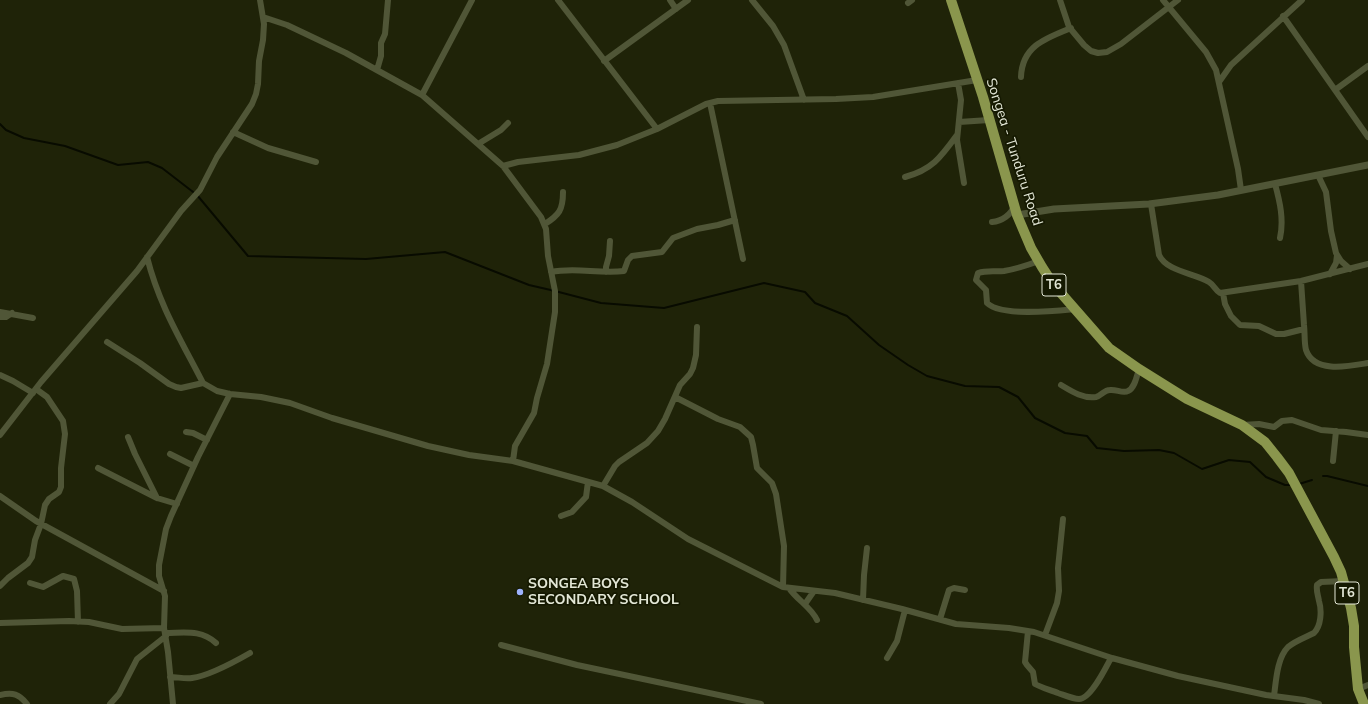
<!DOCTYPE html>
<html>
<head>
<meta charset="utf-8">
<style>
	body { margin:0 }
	canvas { display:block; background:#1f2308 }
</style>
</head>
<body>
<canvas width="1368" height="704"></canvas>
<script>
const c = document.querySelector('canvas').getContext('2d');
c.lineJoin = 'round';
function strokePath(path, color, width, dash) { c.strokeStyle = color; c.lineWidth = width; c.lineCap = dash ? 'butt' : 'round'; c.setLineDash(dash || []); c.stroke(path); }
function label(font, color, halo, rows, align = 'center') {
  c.font = font + ' Mulish,sans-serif'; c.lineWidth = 3.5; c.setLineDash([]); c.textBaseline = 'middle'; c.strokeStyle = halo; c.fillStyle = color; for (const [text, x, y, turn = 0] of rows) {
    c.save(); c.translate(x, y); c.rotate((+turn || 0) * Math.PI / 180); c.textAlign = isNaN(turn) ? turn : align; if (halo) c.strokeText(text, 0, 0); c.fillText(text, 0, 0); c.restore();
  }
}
strokePath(new Path2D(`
	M 0,124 L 6,130 L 24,138 L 65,146 L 118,165 L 148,162 L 162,168 L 197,195 L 248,256 L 366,259 L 445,252 L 529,285 L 555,291 L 601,303 L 664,308 L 764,283 L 805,292 L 815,303 L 847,316 L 879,345 L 908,365 L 927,376 L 965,386 L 999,387 L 1018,397 L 1035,418 L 1065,433 L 1087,436 L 1097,448 L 1124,451 L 1159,450 L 1174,453 L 1202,469 L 1229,460 L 1250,462 L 1266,477 L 1285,485 L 1291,485
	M 1323,476 L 1327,476 L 1368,486
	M 1299,484 L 1312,480`), '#080b00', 2);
strokePath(new Path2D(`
	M 558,0 L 657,129
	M 670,0 L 676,9
	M 752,0 L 773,26 L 784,45 L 804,100
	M 1060,0 L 1069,27 L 1084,45 L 1091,51 L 1098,53 L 1107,52 L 1121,44 L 1178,0
	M 1163,0 L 1206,52 L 1216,70 L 1238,169 L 1241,190
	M 908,3 L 912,0
	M 1283,16 L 1368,137
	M 263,17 L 287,25 L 346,53 L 422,95 L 503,166 L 541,217 L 546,229 L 548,256 L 555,291 L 555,312 L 547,364 L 537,398 L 534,413 L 515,446 L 513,461
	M 604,61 L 688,0
	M 377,70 L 381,56 L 381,43 L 385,34 L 388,0
	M 1021,77 C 1022,46 1046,38 1071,28
	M 1219,82 L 1231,65 L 1302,0
	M 958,83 L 961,100 L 957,140 L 964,183
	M 1335,90 L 1368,66
	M 422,95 L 472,0
	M 710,103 L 743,259
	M 959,122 L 989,120
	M 233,132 L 268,148 L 316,162
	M 478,144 L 501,130 L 508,123
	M 503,166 L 518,162 L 579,155 L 617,145 L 657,129 L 706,104 L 718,101 L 836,99 L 873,97 L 977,80
	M 1318,175 L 1326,192 L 1331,231 L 1336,253 L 1341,261 L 1350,269
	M 905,177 C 932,170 941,157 957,135
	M 1275,184 C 1280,202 1284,220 1280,238
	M 1151,204 L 1159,255 C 1167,272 1195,273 1209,282 C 1214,285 1215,290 1220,293 L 1301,281 L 1368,264
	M 992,222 C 1002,221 1011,215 1014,206
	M 545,224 C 559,215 563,210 563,192
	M 147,257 C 159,305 181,340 203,383
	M 1039,261 C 1028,265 1017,269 1004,271 C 996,272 987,270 978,273 L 976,280 L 986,290 L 987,303 C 1001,317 1055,311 1075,309
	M 551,272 C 575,267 599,274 624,271 L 628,260 L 632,256 L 662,252 L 673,238 L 697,229 L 718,225 L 735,220
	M 606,272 L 606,267 L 609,256 L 610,241
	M 1330,274 L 1336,263 L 1337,255
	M 1301,281 C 1302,296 1303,310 1304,325 C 1305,333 1304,342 1306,350 C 1314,374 1350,366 1368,363
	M 1223,293 L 1225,304 L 1231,316 L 1240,325 L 1259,326 L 1276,334 L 1284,334 L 1304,329
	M 0,312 L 33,318
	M 0,317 L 6,317 L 12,313
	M 107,342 L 140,363 L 169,384 L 176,387 L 181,388 L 203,383 L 217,391 L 230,394 L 261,397 L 290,403 L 332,418 L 428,446 L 469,455 L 513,461 L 603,486 L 632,502 L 688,539 L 783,587 L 835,593 L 902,609 L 956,624 L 1009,628 L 1034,632 L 1112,658 L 1178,676 L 1266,695 L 1304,700 L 1319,704
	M 0,375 L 13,381 L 33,393
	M 1061,385 C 1071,391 1083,399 1096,397 C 1101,396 1104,390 1110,390 C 1116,389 1123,394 1128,391 C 1135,388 1137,375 1139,369
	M 675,397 L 718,419 L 740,427 L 751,437 L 753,445 L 757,468 L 772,483 L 776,494 L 784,546 L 783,587
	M 1242,425 L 1259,424 L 1274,427 L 1282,421 L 1292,420 L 1321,430 L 1346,432 L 1368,435
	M 186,432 L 193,433 L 207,440
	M 0,435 L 41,382 L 137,271 L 181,211 L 200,190 L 217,157 L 252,104 L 256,94 L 258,84 L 259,61 L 263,40 L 264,24 L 260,0
	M 128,437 L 135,454 L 157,498
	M 170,454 L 194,466
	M 1333,461 L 1336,431
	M 98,468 L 157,498 L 177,504
	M 603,486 L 615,466 L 619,462 L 647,443 L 658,431 L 665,419 L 680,385 L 690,374 L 693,368 L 696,355 L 697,327
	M 0,496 L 36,521 L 164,591
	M 561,516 L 572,512 L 586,497 L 588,482
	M 30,583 L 43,587 L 63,576 L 74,579 L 77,591 L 78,622
	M 0,586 L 8,578 L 28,563 L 32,557 L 35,540 L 41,524 L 45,505 L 49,499 L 59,492 L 61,487 L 61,468 L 65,434 L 63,421 L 47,397 L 36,389
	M 789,588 C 797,600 811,607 817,620
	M 863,600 L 864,575 L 867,548
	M 805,604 L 814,591
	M 940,619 L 949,590 L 954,588 L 965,590
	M 0,623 L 69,621 L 89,622 L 122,629 L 164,628
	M 1028,631 L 1025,662 L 1027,665 L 1033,672 L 1035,684 C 1042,688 1051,690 1058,693 C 1064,695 1073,699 1079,699 C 1091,699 1106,667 1111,658
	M 165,633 C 184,633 201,629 216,643
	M 1045,635 L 1057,603 L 1059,591 L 1058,568 L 1063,519
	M 501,645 L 577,665 L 761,704
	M 887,658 L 897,641 L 905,610
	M 170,677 C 177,677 185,679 192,678 C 208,676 236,661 250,653
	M 1358,689 L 1368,685
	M 0,695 C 13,692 19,694 27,704
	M 1274,696 C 1276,681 1277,658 1288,647 C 1295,641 1306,637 1314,633 C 1321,626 1322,611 1319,601 C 1318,595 1316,591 1317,585 L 1321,582 L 1344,581
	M 110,704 L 119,694 L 137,659 L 166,636
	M 173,704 L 168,652 L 164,628 L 165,596 L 159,576 L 159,565 L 166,529 L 171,516 L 198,457 L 230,394`), '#505637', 6);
strokePath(new Path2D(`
	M 1017,215 L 1054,209 L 1149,204 L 1218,195 L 1368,165`), '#505637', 7);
strokePath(new Path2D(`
	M 951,0 L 983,97 L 1017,215 L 1031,248 L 1042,267 L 1053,284 L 1109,348 L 1139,369 L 1187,399 L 1242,425 L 1265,442 L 1277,457 L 1289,473 L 1334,557 L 1341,572 L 1351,608 L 1354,626 L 1354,647 L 1358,689 L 1364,704`), '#8a964d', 10);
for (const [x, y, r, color] of [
	[520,592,4,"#9eb3fd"]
]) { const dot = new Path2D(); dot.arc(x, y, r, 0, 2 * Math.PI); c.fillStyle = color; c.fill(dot); strokePath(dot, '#151901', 1.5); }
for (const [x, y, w] of [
	[1054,285,24],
	[1347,593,24]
]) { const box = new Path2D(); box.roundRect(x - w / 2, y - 11, w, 22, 3); c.fillStyle = '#151901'; c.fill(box); strokePath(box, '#e3e7d6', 1); }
label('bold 13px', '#e3e7d6', null, [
	["T6",1054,285],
	["T6",1347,593]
]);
label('14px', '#e3e7d6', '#151901', [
	["Songea - Tunduru Road",1014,152,72]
]);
label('bold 14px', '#e3e7d6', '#151901', [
	["SONGEA BOYS",528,584],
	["SECONDARY SCHOOL",528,600]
], 'left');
</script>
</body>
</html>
